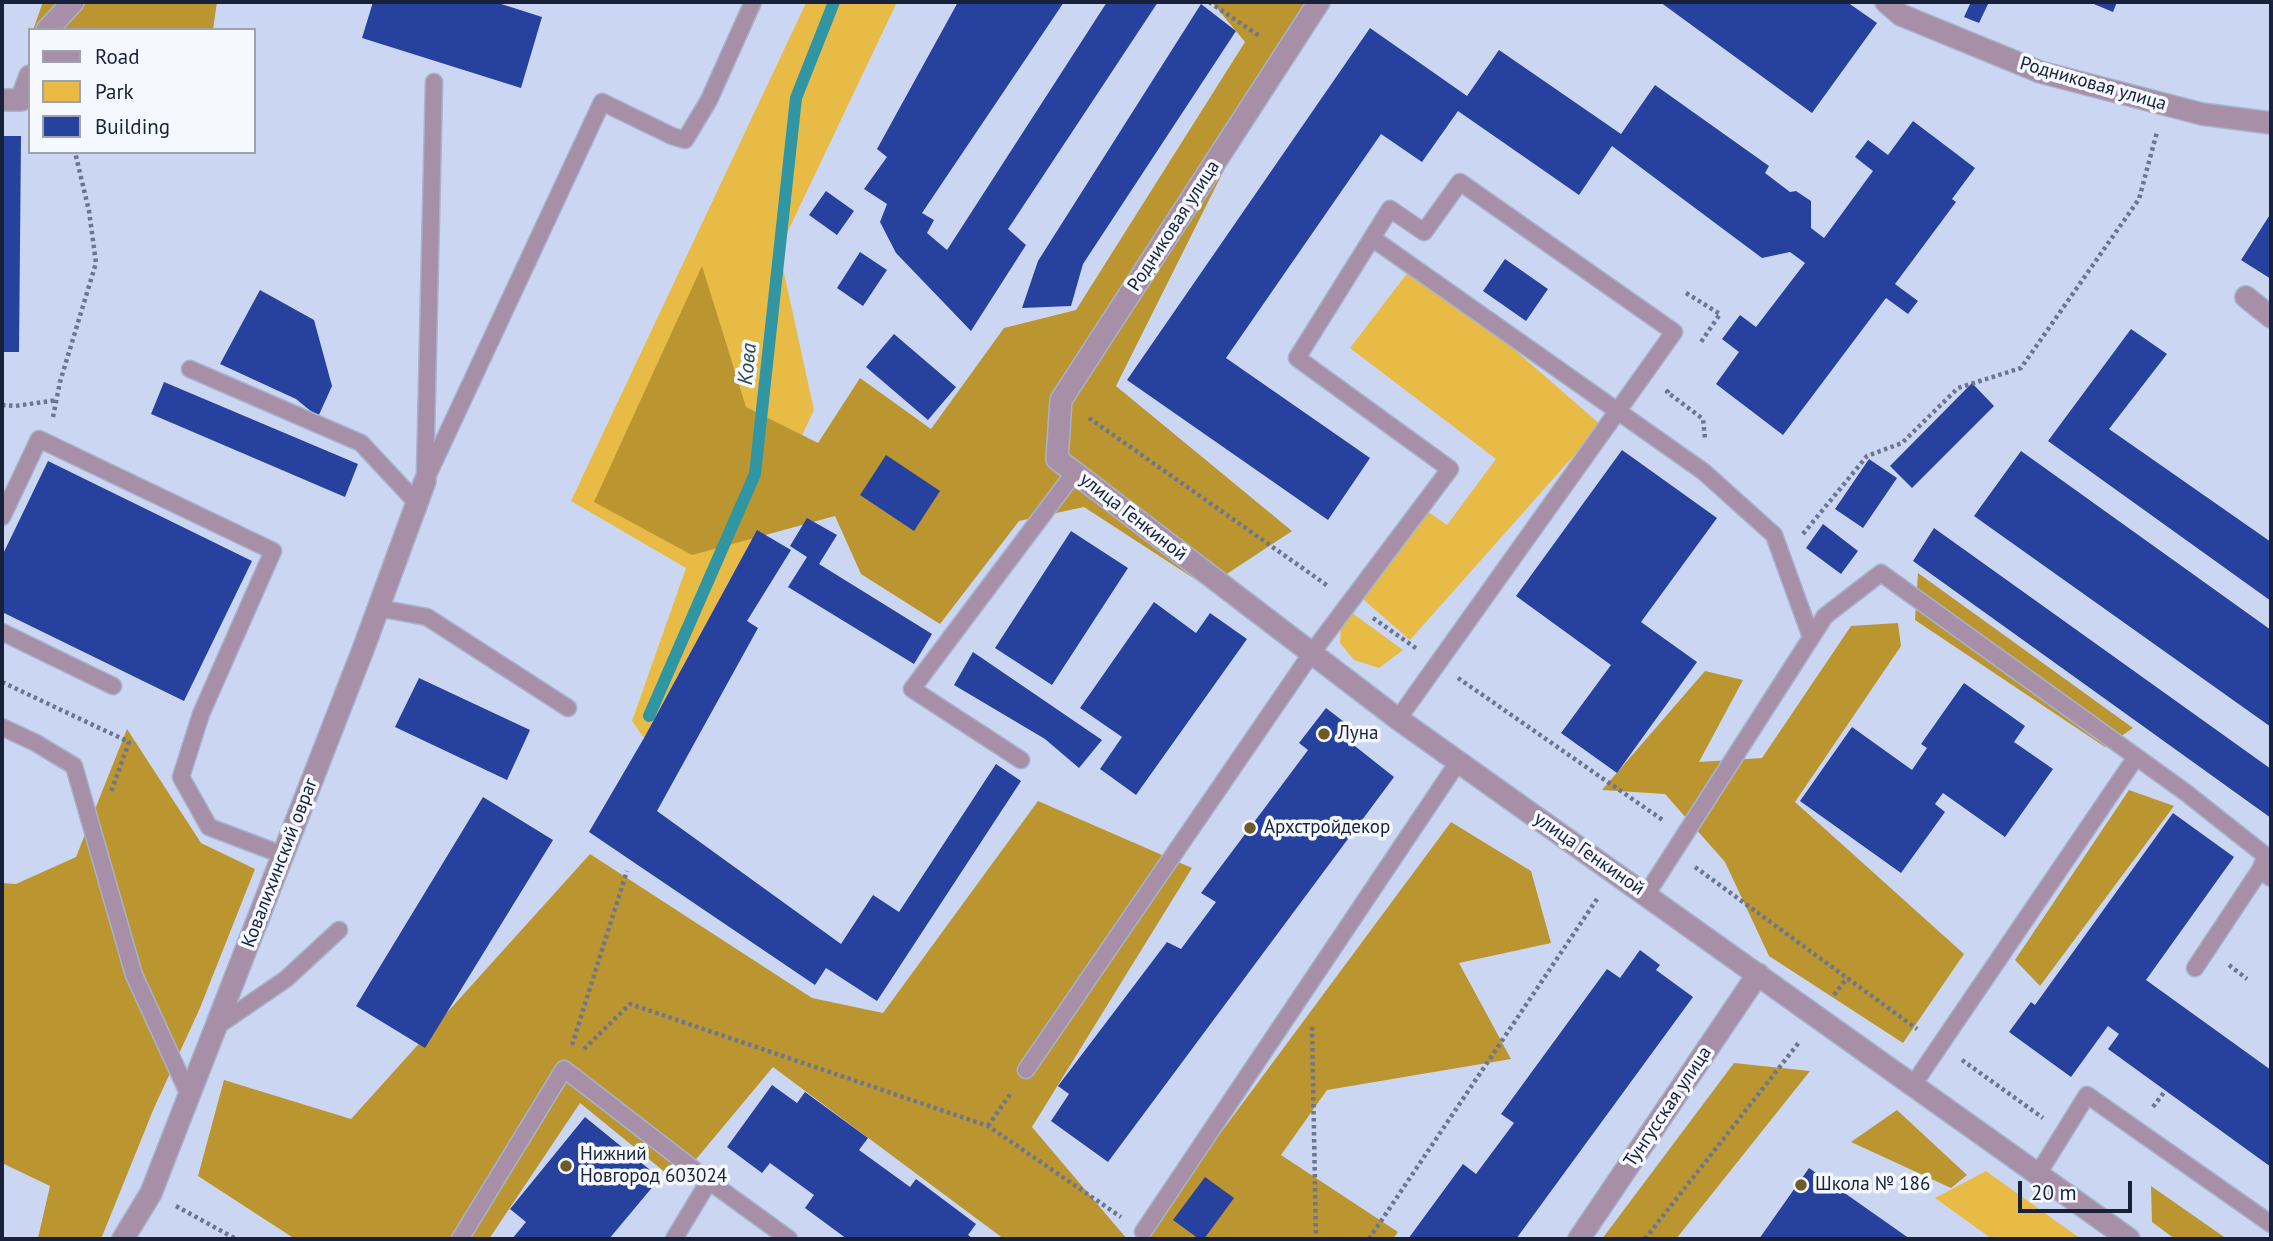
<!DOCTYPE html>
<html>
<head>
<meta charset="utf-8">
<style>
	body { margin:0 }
	#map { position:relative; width:2273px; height:1241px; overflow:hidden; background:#cbd7f2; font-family:"PT Sans",sans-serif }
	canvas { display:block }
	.frame { position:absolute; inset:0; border:4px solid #18213a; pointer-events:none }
	.legend { position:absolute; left:28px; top:28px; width:228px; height:126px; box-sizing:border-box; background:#f5f8ff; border:2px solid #9da2b0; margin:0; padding:9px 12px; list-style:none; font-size:21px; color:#18213a }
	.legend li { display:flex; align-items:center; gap:14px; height:35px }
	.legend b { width:35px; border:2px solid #9da2b0 }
	.scale { position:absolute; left:2018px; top:1181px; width:114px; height:32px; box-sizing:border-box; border:4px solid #18213a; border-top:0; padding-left:9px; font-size:21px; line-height:24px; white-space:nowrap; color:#18213a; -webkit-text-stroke:5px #f5f8ff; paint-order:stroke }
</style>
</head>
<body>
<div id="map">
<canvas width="2273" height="1241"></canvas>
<div class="frame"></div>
<ul class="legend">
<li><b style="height:9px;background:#a78fa7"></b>Road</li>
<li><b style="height:19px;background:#e8bb46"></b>Park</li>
<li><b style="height:19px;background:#27419e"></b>Building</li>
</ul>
<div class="scale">20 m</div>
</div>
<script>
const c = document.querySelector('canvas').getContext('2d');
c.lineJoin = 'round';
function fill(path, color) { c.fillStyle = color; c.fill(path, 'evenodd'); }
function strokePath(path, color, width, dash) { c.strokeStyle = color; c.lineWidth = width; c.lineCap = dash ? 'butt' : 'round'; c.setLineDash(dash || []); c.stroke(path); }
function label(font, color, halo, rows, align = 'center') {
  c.font = font + ' "PT Sans",sans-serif'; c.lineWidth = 7; c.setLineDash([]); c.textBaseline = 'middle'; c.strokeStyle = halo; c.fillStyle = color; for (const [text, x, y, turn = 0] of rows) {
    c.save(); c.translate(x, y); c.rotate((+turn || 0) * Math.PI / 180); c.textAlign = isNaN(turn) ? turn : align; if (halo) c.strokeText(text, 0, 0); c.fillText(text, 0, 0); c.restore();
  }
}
fill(new Path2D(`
	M 804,2 L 897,2 L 779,250 L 814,410 L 757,530 L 644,738 L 632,721 L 686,568 L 571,501 L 806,3 Z
	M 1415,263 L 1601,425 L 1410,640 L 1357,594 L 1420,506 L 1447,525 L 1496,459 L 1350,348 Z
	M 1348,610 L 1403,650 L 1379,668 L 1354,660 L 1340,643 L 1341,623 Z
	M 1986,1171 L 2081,1239 L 1992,1239 L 1935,1198 Z`), '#e8bb46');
fill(new Path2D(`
	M 43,2 L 217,2 L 213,30 L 33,30 Z
	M 1212,2 L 1308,2 L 1116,386 L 1292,531 L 1207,587 L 1084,507 L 1019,521 L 940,624 L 861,574 L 835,516 L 692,555 L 594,502 L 702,266 L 746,407 L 818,443 L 860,378 L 931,429 L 1004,328 L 1076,310 L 1245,42 Z
	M 1918,573 L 2133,728 L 2105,747 L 1915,620 Z
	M 1898,623 L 1901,646 L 1795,802 L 1964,954 L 1903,1043 L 1769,956 L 1725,862 L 1665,794 L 1602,790 L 1705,671 L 1743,680 L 1699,762 L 1762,758 L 1851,626 Z
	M 127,729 L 201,843 L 255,869 L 200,1008 L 154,1108 L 101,1239 L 41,1239 L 38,1238 L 50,1186 L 2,1163 L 2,883 L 16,884 L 76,857 Z
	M 2129,790 L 2174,806 L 2040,986 L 2015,960 Z
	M 1038,801 L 1192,868 L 1032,1127 L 1127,1239 L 1004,1239 L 773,1067 L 677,1182 L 580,1103 L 489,1239 L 295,1239 L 198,1176 L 224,1080 L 351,1119 L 590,854 L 812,998 L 883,1013 Z
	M 1451,822 L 1531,871 L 1551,943 L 1459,963 L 1511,1059 L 1327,1090 L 1281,1155 L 1398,1232 L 1393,1239 L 1142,1239 Z
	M 1734,1063 L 1810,1071 L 1676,1239 L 1602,1239 Z
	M 1897,1110 L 1967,1175 L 1951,1188 L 1851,1142 Z
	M 2151,1186 L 2227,1239 L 2175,1239 L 2152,1222 Z`), '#bb952f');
strokePath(new Path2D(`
	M 649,716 L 755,474 L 796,98 L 834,2`), '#3096a3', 12);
fill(new Path2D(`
	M 373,2 L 495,2 L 542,17 L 521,88 L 362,38 Z
	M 958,2 L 1064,2 L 922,213 L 934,220 L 927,233 L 947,250 L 1107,2 L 1158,2 L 1008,229 L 1026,245 L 971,331 L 896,253 L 880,222 L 887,204 L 864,189 L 887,157 L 877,149 Z
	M 1660,2 L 1847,2 L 1877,23 L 1812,113 Z
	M 1971,2 L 1989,2 L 1979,23 L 1964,17 Z
	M 2089,2 L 2117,2 L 2113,12 Z
	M 1201,4 L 1236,31 L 1083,264 L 1071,306 L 1022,308 L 1038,261 Z
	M 1370,28 L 1467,96 L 1499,50 L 1621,134 L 1655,85 L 1769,166 L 1765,173 L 1790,192 L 1796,191 L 1811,201 L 1811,228 L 1824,238 L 1873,171 L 1855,157 L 1868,140 L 1888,155 L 1913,121 L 1975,168 L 1952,199 L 1956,202 L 1895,284 L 1918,301 L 1908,314 L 1886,298 L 1783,435 L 1716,384 L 1739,352 L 1722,339 L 1740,315 L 1756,327 L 1805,263 L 1790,252 L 1762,258 L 1612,146 L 1579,195 L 1458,111 L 1422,162 L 1381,134 L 1226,358 L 1370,458 L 1328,520 L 1127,380 Z
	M 2,136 L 21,136 L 19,352 L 2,352 Z
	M 826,191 L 854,211 L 837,235 L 809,215 Z
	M 2271,213 L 2271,279 L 2241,260 Z
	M 860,252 L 887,270 L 863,306 L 837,288 Z
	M 1505,259 L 1548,289 L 1526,321 L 1483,291 Z
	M 260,290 L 314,320 L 332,386 L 318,417 L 296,399 L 220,364 Z
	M 2131,329 L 2167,354 L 2109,429 L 2271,542 L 2271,601 L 2048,441 Z
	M 894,334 L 956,387 L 928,420 L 866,367 Z
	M 164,382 L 358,464 L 345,497 L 151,414 Z
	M 1972,383 L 1994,406 L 1912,488 L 1890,466 Z
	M 1622,450 L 1717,518 L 1641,622 L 1697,662 L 1617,773 L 1561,733 L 1611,665 L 1516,596 Z
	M 2021,451 L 2271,630 L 2271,727 L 1974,516 Z
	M 886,455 L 940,491 L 914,531 L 860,495 Z
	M 1869,459 L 1897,478 L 1863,528 L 1835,509 Z
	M 48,461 L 252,561 L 184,701 L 2,612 L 2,556 Z
	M 807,518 L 837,535 L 819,564 L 932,634 L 914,664 L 788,587 L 807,557 L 790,546 Z
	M 1823,524 L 1858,551 L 1841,574 L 1806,548 Z
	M 1934,528 L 2271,769 L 2271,818 L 1913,561 Z
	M 757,530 L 791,550 L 747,621 L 758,628 L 657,811 L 841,944 L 873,895 L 899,912 L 996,764 L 1021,781 L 877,1001 L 826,968 L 815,985 L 589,832 L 644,738 Z
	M 1071,531 L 1128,568 L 1052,685 L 995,648 Z
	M 1154,602 L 1196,633 L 1210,613 L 1247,639 L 1136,795 L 1100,769 L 1122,737 L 1080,708 Z
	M 973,652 L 1102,740 L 1079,768 L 1045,739 L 954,685 Z
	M 419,678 L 530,730 L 507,780 L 395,727 Z
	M 1964,683 L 2025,726 L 2014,742 L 2053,769 L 2005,837 L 1943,793 L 1935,804 L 1945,812 L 1901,873 L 1800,801 L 1852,727 L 1912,770 L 1927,748 L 1921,744 Z
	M 1326,708 L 1348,725 L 1341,735 L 1394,777 L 1108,1162 L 1051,1121 L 1069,1094 L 1058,1086 L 1167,942 L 1181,949 L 1216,902 L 1201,893 L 1308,750 L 1299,743 Z
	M 483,797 L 553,840 L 425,1048 L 356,1006 Z
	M 2173,813 L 2234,857 L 2146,980 L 2271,1070 L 2271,1167 L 2108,1049 L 2119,1034 L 2108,1026 L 2071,1077 L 2009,1032 L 2031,1002 L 2035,1005 Z
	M 1640,950 L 1660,965 L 1656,970 L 1693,997 L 1516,1239 L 1408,1239 L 1463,1164 L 1476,1174 L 1514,1123 L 1501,1114 L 1607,969 L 1620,978 Z
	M 772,1085 L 797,1103 L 805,1092 L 868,1138 L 859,1150 L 910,1187 L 916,1179 L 976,1224 L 968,1235 L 973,1239 L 847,1239 L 805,1208 L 814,1195 L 770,1163 L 762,1173 L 727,1147 Z
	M 585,1117 L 660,1178 L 609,1239 L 512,1239 L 526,1222 L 510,1209 Z
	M 1809,1168 L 1910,1239 L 1759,1239 Z
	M 1205,1177 L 1234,1198 L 1204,1239 L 1199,1239 L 1173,1220 Z`), '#27419e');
const lane = new Path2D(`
	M 1372,238 L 1704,472 L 1774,535 L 1811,637
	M 190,369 L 361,443 L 417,503
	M 425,475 L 434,82
	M 425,481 L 602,102 L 672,136 L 685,140 L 709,100 L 753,2
	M 2,517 L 39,439 L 273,551 L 201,714 L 181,777 L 209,827 L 283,855
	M 378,608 L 427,617 L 568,708
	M 2,632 L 113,686
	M 2,727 L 36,743 L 74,766 L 134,975 L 189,1095
	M 1021,760 L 912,689 L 1075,472
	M 1646,895 L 1825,616 L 1881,573 L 2185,792 L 2266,856 L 2260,870 L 2271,878
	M 2195,968 L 2260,870
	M 216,1027 L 286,979 L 339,930
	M 1026,1070 L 1311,654 L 1450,469 L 1297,358 L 1390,209 L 1424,232 L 1460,182 L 1674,332 L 1398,719
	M 1913,1085 L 2136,757
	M 2038,1174 L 2087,1095 L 2271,1224
	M 1143,1232 L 1458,762
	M 460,1239 L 564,1069 L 709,1181
	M 674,1239 L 709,1181 L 789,1239`);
const street = new Path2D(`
	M 1319,2 L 1061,400 L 1057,459 L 1398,719 L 2129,1239
	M 1886,2 L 1901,15 L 2040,72 L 2202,114 L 2271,123
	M 47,30 L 73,2
	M 2,100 L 21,100 L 30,76
	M 2246,297 L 2271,317
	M 123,1239 L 151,1193 L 364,647 L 425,481
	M 1579,1239 L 1758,974`);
strokePath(lane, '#a7b3cd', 19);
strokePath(street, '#a7b3cd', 24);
strokePath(new Path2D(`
	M 1209,2 L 1261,37
	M 1686,293 L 1720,314 L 1701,342
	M 1669,390 L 1667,392 L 1703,419 L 1705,439
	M 2,405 L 15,406 L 57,400
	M 53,417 L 60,382 L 96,263 L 89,211 L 75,152
	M 1089,418 L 1328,586
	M 1803,534 L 1867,456 L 1902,443 L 1958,388 L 2021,368 L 2139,199 L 2157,132
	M 1373,618 L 1417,649
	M 1458,678 L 1664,821
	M 2,682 L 129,742 L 111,792
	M 1695,867 L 1917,1029
	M 2229,965 L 2247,979
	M 1834,995 L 1847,978
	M 1312,1027 L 1316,1239
	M 572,1045 L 627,871
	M 584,1049 L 630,1004 L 988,1126 L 1121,1217
	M 1962,1060 L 2043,1118
	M 2153,1107 L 2165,1091
	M 988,1126 L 1011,1093
	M 176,1206 L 236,1239
	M 1369,1239 L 1599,896
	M 1645,1239 L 1800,1041`), '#6c7690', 4.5, [3.5, 3.5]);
strokePath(lane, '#a78fa7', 16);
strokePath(street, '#a78fa7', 21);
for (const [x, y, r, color] of [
	[1324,734,7,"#6e5a29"],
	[1250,828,7,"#6e5a29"],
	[566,1166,7,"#6e5a29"],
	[1801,1185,7,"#6e5a29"]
]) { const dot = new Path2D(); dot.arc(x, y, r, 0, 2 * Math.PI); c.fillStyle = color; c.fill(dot); strokePath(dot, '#f5f8ff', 2.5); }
label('19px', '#18213a', '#f5f8ff', [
	["Родниковая улица",2093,84,16],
	["Родниковая улица",1174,226,-57],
	["улица Генкиной",1133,517,38],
	["улица Генкиной",1589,854,35],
	["Ковалихинский овраг",280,863,-69],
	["Тунгусская улица",1668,1107,-56]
]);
label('19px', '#18213a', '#f5f8ff', [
	["Луна",1338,734],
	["Архстройдекор",1264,828],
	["Нижний",580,1155],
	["Новгород 603024",580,1177],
	["Школа № 186",1815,1185]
], 'left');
label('italic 21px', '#2c4a4f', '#f5f8ff', [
	["Кова",748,364,-84]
]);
</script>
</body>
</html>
